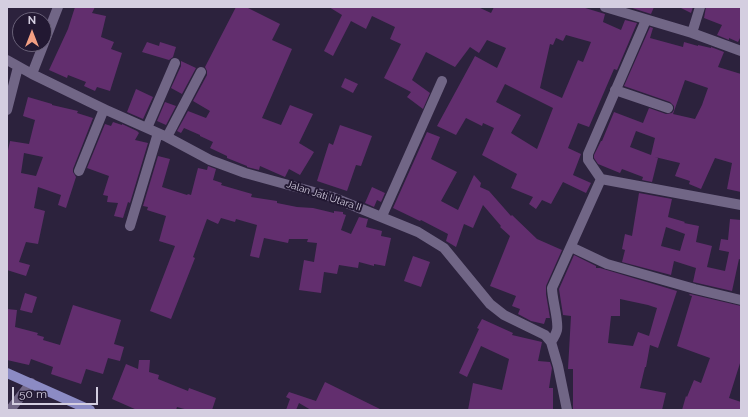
<!DOCTYPE html>
<html>
<head>
<meta charset="utf-8">
<style>
	body { margin:0 }
	#map { position:relative; width:748px; height:417px; overflow:hidden; background:#2c223d; font-family:Raleway,sans-serif }
	canvas { display:block }
	.frame { position:absolute; inset:0; border:8px solid #d4cee0; pointer-events:none }
	.north { position:absolute; left:12px; top:12px; width:40px; height:40px; box-sizing:border-box; background:#221832; border:1px solid #696178; border-radius:50%; rotate:0deg; font-size:11px; font-weight:700; line-height:16px; text-align:center; color:#d4cee0 }
	.north::after { content:''; display:block; margin:auto; width:14px; height:18px; background:#f39f83; clip-path:polygon(50% 0,100% 100%,50% 72%,0 100%) }
	.scale { position:absolute; left:12px; top:387px; width:86px; height:18px; box-sizing:border-box; border:2px solid #d4cee0; border-top:0; padding-left:5px; font-size:12px; line-height:14px; white-space:nowrap; color:#d4cee0; -webkit-text-stroke:3px #221832; paint-order:stroke }
</style>
</head>
<body>
<div id="map">
<canvas width="748" height="417"></canvas>
<div class="frame"></div>
<div class="north">N</div>
<div class="scale">50 m</div>
</div>
<script>
const c = document.querySelector('canvas').getContext('2d');
c.lineJoin = 'round';
function fill(path, color) { c.fillStyle = color; c.fill(path, 'evenodd'); }
function strokePath(path, color, width, dash) { c.strokeStyle = color; c.lineWidth = width; c.lineCap = dash ? 'butt' : 'round'; c.setLineDash(dash || []); c.stroke(path); }
function label(font, color, halo, rows, align = 'center') {
  c.font = font + ' Raleway,sans-serif'; c.lineWidth = 4; c.setLineDash([]); c.textBaseline = 'middle'; c.strokeStyle = halo; c.fillStyle = color; for (const [text, x, y, turn = 0] of rows) {
    c.save(); c.translate(x, y); c.rotate((+turn || 0) * Math.PI / 180); c.textAlign = isNaN(turn) ? turn : align; if (halo) c.strokeText(text, 0, 0); c.fillText(text, 0, 0); c.restore();
  }
}
fill(new Path2D(`
	M 75,7 L 95,7 L 92,13 L 106,16 L 101,37 L 114,42 L 111,49 L 122,53 L 110,91 L 97,87 L 95,91 L 84,86 L 86,82 L 68,75 L 67,78 L 49,70 L 68,29 Z
	M 236,7 L 246,7 L 280,24 L 272,40 L 292,49 L 262,118 L 281,125 L 290,105 L 313,114 L 299,143 L 314,152 L 300,175 L 289,169 L 285,177 L 260,166 L 259,170 L 247,167 L 247,166 L 227,158 L 227,156 L 210,148 L 213,142 L 200,136 L 200,135 L 184,128 L 181,133 L 177,131 L 188,111 L 206,118 L 210,111 L 193,101 L 207,75 L 207,71 L 205,67 Z
	M 329,7 L 478,7 L 491,13 L 494,7 L 582,7 L 605,14 L 603,22 L 621,30 L 625,20 L 637,23 L 617,70 L 614,69 L 589,127 L 578,123 L 568,148 L 581,154 L 573,175 L 591,183 L 586,193 L 563,182 L 551,204 L 542,200 L 536,209 L 529,204 L 533,197 L 511,188 L 517,174 L 482,155 L 494,128 L 483,123 L 482,126 L 466,118 L 456,135 L 437,126 L 475,56 L 497,68 L 506,48 L 487,40 L 479,53 L 470,47 L 455,67 L 426,52 L 412,80 L 430,93 L 423,109 L 407,97 L 411,92 L 384,78 L 401,44 L 390,39 L 395,27 L 372,16 L 366,29 L 351,21 L 333,56 L 324,51 L 342,15 ZM 566,35 L 591,42 L 583,62 L 578,60 L 562,98 L 540,88 L 550,44 L 553,45 L 556,38 L 563,41 ZM 505,84 L 553,108 L 537,149 L 511,133 L 521,115 L 496,102 Z
	M 629,7 L 654,7 L 651,14 Z
	M 679,7 L 693,7 L 691,13 Z
	M 706,7 L 741,7 L 741,36 L 738,42 L 729,38 L 729,40 L 717,35 L 722,25 L 704,18 Z
	M 650,27 L 653,28 L 650,38 L 683,47 L 684,42 L 698,46 L 698,45 L 711,48 L 711,47 L 724,52 L 718,67 L 741,74 L 741,192 L 727,189 L 732,163 L 715,158 L 701,189 L 689,184 L 690,181 L 675,176 L 680,163 L 655,157 L 658,158 L 652,182 L 642,180 L 643,177 L 622,169 L 620,173 L 598,164 L 594,158 L 594,155 L 601,141 L 602,141 L 614,112 L 643,123 L 649,108 L 666,114 L 672,113 L 674,110 L 674,106 L 670,102 L 624,86 ZM 685,80 L 708,88 L 702,105 L 695,119 L 673,114 ZM 636,131 L 655,138 L 651,155 L 630,147 Z
	M 147,42 L 159,46 L 160,42 L 176,47 L 173,57 L 169,60 L 142,52 Z
	M 181,61 L 196,68 L 182,94 L 171,88 L 181,66 Z
	M 345,78 L 358,84 L 353,93 L 341,87 Z
	M 136,89 L 153,97 L 143,119 L 127,112 Z
	M 28,97 L 52,104 L 52,105 L 78,111 L 77,113 L 93,118 L 73,169 L 73,172 L 76,177 L 66,208 L 58,205 L 61,195 L 38,187 L 34,208 L 45,211 L 38,244 L 26,242 L 19,262 L 30,265 L 26,276 L 7,270 L 7,155 L 10,141 L 29,144 L 35,120 L 23,116 ZM 24,153 L 43,157 L 36,176 L 21,173 Z
	M 165,102 L 176,106 L 166,125 L 157,121 Z
	M 113,122 L 122,125 L 122,124 L 137,131 L 139,133 L 135,140 L 148,143 L 130,203 L 128,202 L 123,218 L 114,216 L 118,203 L 107,202 L 108,196 L 103,195 L 109,176 L 87,168 L 105,124 L 111,126 Z
	M 340,125 L 372,136 L 361,166 L 356,165 L 347,191 L 317,181 L 329,143 L 333,145 Z
	M 427,132 L 440,137 L 431,159 L 457,172 L 441,201 L 458,210 L 474,175 L 481,183 L 480,187 L 489,191 L 511,216 L 512,215 L 537,239 L 562,250 L 546,286 L 546,294 L 550,318 L 546,318 L 544,324 L 531,321 L 518,314 L 520,309 L 512,306 L 516,296 L 490,286 L 510,236 L 500,227 L 501,226 L 483,205 L 473,228 L 464,224 L 456,247 L 446,241 L 448,234 L 421,220 L 420,221 L 393,208 Z
	M 158,156 L 170,159 L 162,187 L 187,195 L 188,194 L 191,195 L 198,168 L 207,170 L 208,166 L 216,169 L 213,180 L 222,183 L 221,185 L 252,194 L 251,197 L 277,201 L 277,203 L 297,207 L 313,208 L 334,213 L 334,211 L 343,212 L 343,214 L 346,215 L 341,230 L 351,234 L 359,217 L 368,219 L 366,227 L 382,231 L 381,236 L 391,238 L 385,266 L 374,264 L 374,266 L 359,262 L 358,268 L 339,265 L 337,274 L 324,272 L 321,293 L 299,290 L 304,260 L 314,262 L 317,243 L 307,242 L 308,239 L 289,239 L 288,243 L 264,238 L 259,258 L 250,256 L 257,225 L 236,219 L 235,222 L 221,218 L 218,224 L 207,219 L 193,257 L 195,258 L 171,319 L 150,311 L 175,246 L 159,241 L 166,216 L 147,210 L 148,207 L 143,206 Z
	M 372,187 L 385,193 L 381,202 L 377,200 L 374,207 L 365,203 Z
	M 639,193 L 672,199 L 668,217 L 685,222 L 684,223 L 699,226 L 696,242 L 712,246 L 707,267 L 725,271 L 729,252 L 719,250 L 721,239 L 728,240 L 730,219 L 741,220 L 741,260 L 739,259 L 732,291 L 693,282 L 696,268 L 674,261 L 671,275 L 622,262 L 625,250 L 622,249 L 625,234 L 632,236 ZM 666,227 L 685,234 L 680,251 L 661,246 Z
	M 574,255 L 596,266 L 596,268 L 600,268 L 677,291 L 658,348 L 650,345 L 646,367 L 645,367 L 640,388 L 666,393 L 662,410 L 573,410 L 573,369 L 568,369 L 571,316 L 563,315 L 559,289 ZM 620,299 L 648,305 L 657,308 L 649,336 L 638,332 L 633,346 L 608,343 L 611,316 L 620,316 Z
	M 413,256 L 430,262 L 421,287 L 404,281 Z
	M 25,293 L 37,297 L 32,313 L 20,310 Z
	M 690,294 L 741,306 L 741,360 L 729,398 L 741,402 L 741,410 L 682,410 L 686,396 L 687,397 L 694,380 L 701,383 L 710,358 L 677,346 L 692,296 L 689,295 Z
	M 73,305 L 121,320 L 114,344 L 124,347 L 120,361 L 108,358 L 103,374 L 86,369 L 81,384 L 51,374 L 53,367 L 31,359 L 29,365 L 7,360 L 7,309 L 17,310 L 15,327 L 38,333 L 37,335 L 44,337 L 43,340 L 60,345 Z
	M 482,319 L 513,333 L 512,335 L 542,342 L 538,361 L 550,362 L 552,368 L 549,388 L 553,388 L 553,410 L 468,410 L 473,383 L 502,390 L 509,359 L 481,346 L 467,377 L 459,373 L 479,329 L 477,328 Z
	M 139,360 L 150,360 L 149,372 L 159,375 L 158,379 L 188,391 L 189,388 L 216,398 L 212,410 L 188,410 L 177,407 L 176,410 L 137,410 L 112,399 L 126,364 L 138,369 Z
	M 325,382 L 382,410 L 311,410 L 299,403 L 296,410 L 286,410 L 290,399 L 286,397 L 289,392 L 316,401 Z`), '#622e6e');
strokePath(new Path2D(`
	M 605,7 L 692,33 L 741,51
	M 692,33 L 700,7
	M 7,60 L 32,74 L 104,109 L 167,137 L 210,160 L 245,173 L 332,197 L 418,232 L 444,248 L 490,304 L 504,315 L 545,335 L 551,342 L 558,366 L 567,410
	M 32,74 L 58,7
	M 615,90 L 668,108
	M 7,110 L 18,67
	M 147,128 L 175,63
	M 167,137 L 201,72
	M 79,171 L 104,109
	M 601,179 L 588,160 L 588,154 L 646,20
	M 382,216 L 442,81
	M 130,226 L 158,133
	M 571,247 L 607,264 L 695,289 L 741,300
	M 551,342 C 553,339 556,334 557,330 C 559,321 552,299 552,288 L 601,179 L 741,205
	M 10,410 L 31,383`), '#716686', 10);
strokePath(new Path2D(`
	M 7,373 L 90,410`), '#8c8bc4', 10);
label('10px', '#d4cee0', '#221832', [
	["Jalan Jati Utara II",324,196,18]
]);
</script>
</body>
</html>
